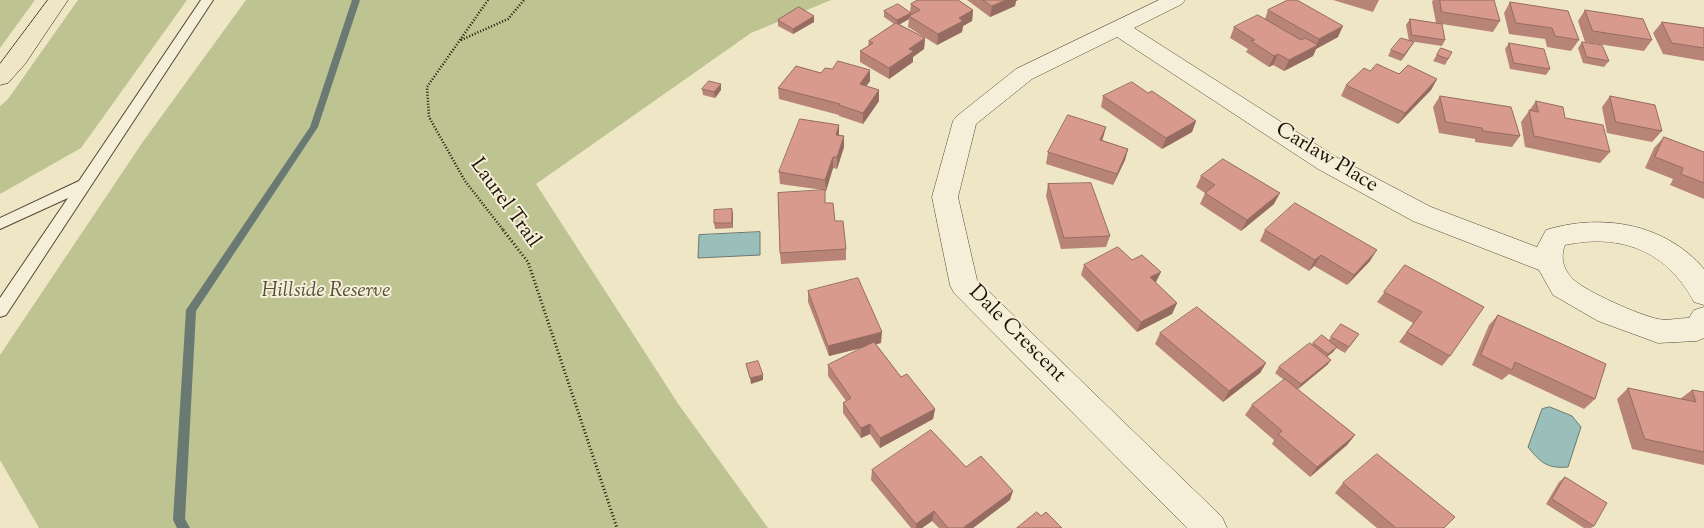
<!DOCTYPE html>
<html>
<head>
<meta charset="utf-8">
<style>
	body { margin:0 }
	canvas { display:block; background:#efe6c6 }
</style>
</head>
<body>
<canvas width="1704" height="528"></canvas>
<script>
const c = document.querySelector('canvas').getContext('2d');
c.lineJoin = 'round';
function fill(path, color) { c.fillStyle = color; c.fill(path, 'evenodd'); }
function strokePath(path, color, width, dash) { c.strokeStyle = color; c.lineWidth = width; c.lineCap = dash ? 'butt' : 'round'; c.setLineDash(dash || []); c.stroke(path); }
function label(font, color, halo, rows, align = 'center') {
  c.font = font + ' "Sorts Mill Goudy",serif'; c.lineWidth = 4; c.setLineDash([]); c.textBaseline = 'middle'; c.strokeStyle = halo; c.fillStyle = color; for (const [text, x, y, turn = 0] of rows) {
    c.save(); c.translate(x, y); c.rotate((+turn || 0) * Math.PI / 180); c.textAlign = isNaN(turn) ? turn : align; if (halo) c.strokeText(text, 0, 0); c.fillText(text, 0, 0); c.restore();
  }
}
fill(new Path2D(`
	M 0,0 L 35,0 L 0,48 Z
	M 78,0 L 187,0 L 81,148 L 0,194 L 0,106 L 8,99 Z
	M 246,0 L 831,0 L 751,33 L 536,184 L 679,405 L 768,528 L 39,528 L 0,460 L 0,355 L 142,143 Z`), '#bec392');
const water = new Path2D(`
	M 760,232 L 760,255 L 698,258 L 699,235 Z
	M 1550,407 L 1572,416 L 1581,427 L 1568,467 C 1547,469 1540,462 1528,447 L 1542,409 Z`);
fill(water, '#9abeb9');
strokePath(water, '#6a7971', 1);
fill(new Path2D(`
	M 352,0 L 360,0 L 318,127 L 196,311 L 185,519 L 190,528 L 177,528 L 173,520 L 186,310 L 310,127 Z`), '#6a7971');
const service = new Path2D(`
	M 201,0 L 213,0 L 6,315 L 0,317 L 0,298 L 68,198 L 0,229 L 0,218 L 79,181 Z`);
const minor = new Path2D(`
	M 1159,0 L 1185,0 L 1182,4 L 1134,28 L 1336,157 L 1431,207 L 1537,247 L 1546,230 C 1601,213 1665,223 1704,269 L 1704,305 L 1694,302 C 1667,251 1621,233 1565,245 C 1560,257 1563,270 1574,280 C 1587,292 1639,315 1658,319 C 1667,321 1679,318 1689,318 L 1694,310 L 1704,307 L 1704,338 L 1697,341 L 1658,343 L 1598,321 L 1553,295 L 1539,270 L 1413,221 L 1318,169 L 1117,37 L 1032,79 L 976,124 L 958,197 L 977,280 L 1222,517 L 1227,528 L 1187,528 L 954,293 L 950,285 L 932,197 L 953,121 L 957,116 L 1016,69 Z`);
const motorway = new Path2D(`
	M 48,0 L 68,0 L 25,64 L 8,83 L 0,85 L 0,64 Z`);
strokePath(service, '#544734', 2);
strokePath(minor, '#544734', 1);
strokePath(motorway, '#211204', 1);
strokePath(new Path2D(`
	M 488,0 L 427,87 L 429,117 L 465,181 L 504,231
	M 461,40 L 508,19 L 524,0`), '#211204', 2.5, [1, 2]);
strokePath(new Path2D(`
	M 503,230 L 528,262 L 617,528`), '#211204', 3, [1, 2.5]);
fill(service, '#f5efda');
fill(minor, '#f5efda');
fill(motorway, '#efe6c6');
fill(new Path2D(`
	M 916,0 L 958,0 L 973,10 L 972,21 L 963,26 L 962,32 L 937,45 L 908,27 L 909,19 L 899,24 L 925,38 L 924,49 L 913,57 L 913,62 L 889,79 L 860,62 L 860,51 L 868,46 L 869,41 L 894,24 L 884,17 L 884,11 L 910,12 L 911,4 L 916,1 Z
	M 967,0 L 1018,0 L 1016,1 L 1015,6 L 990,17 Z
	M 1333,0 L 1379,0 L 1373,12 Z
	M 1433,0 L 1494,0 L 1500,21 L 1493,32 L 1442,24 L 1445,40 L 1442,46 L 1409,41 L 1406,25 L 1410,19 L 1436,23 L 1432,2 Z
	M 1510,2 L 1579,40 L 1571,51 L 1547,47 L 1545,39 L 1509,34 L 1504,13 Z
	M 1268,10 L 1338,37 L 1316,49 L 1313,56 L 1284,71 L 1273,65 L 1269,67 L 1246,52 L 1248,49 L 1230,38 L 1234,27 L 1265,19 Z
	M 1585,10 L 1652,40 L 1644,51 L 1585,42 L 1578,21 Z
	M 778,20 L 814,22 L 793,34 L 778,26 Z
	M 1662,22 L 1704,28 L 1704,61 L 1663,54 L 1653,33 Z
	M 1414,42 L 1410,48 L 1401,61 L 1388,56 L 1391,50 Z
	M 1582,42 L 1609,61 L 1604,67 L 1583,63 L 1578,48 Z
	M 1509,43 L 1550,69 L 1546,75 L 1510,69 L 1505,49 Z
	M 1441,48 L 1452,52 L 1445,65 L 1433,61 Z
	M 832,69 L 870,70 L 870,81 L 866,86 L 879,90 L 879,101 L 863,124 L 839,116 L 839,115 L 779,99 L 778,88 Z
	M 1370,71 L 1399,74 L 1437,79 L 1431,90 L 1398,124 L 1341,96 L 1346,85 Z
	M 721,84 L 721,90 L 715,98 L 703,95 L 702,89 Z
	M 1148,93 L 1196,121 L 1192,132 L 1162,149 L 1101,107 L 1103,96 Z
	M 1440,96 L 1520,136 L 1512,147 L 1475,142 L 1475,139 L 1439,133 L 1433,107 Z
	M 1610,96 L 1662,131 L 1652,142 L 1607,133 L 1602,107 Z
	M 1536,101 L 1565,118 L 1610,152 L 1600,163 L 1525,147 L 1521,122 Z
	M 839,125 L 839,135 L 844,136 L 844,147 L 837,169 L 833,168 L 826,191 L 825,191 L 825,203 L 835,221 L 846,249 L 846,260 L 781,264 L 780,253 L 823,190 L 780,184 L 779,172 Z
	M 1106,127 L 1102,140 L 1128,149 L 1125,160 L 1113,185 L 1046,164 L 1048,152 Z
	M 1664,137 L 1704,152 L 1704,199 L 1670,185 L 1673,179 L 1645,168 L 1654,148 Z
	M 1201,176 L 1274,204 L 1241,231 L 1200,204 L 1205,193 L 1196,187 Z
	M 1048,184 L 1110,236 L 1106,247 L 1061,249 L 1046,196 Z
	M 733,215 L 733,228 L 715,229 L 714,223 Z
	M 1265,230 L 1370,261 L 1347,285 L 1314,266 L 1309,271 L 1260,241 Z
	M 1132,260 L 1156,282 L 1156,283 L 1177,303 L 1172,314 L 1137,332 L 1081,275 L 1084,265 Z
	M 1405,265 L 1450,356 L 1442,366 L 1399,342 L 1413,323 L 1377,302 Z
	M 808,291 L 881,343 L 876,344 L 901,377 L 935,409 L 933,419 L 880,448 L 870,434 L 861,438 L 843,413 L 843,403 L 846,401 L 828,376 L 828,365 L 865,347 L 829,356 L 808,302 Z
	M 1498,315 L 1595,399 L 1584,409 L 1509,374 L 1502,380 L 1472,365 L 1489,325 Z
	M 1160,333 L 1266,363 L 1260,373 L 1223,402 L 1155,344 Z
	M 1359,334 L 1345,353 L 1336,348 L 1333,352 L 1327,357 L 1331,360 L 1327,365 L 1297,389 L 1355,435 L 1347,445 L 1310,477 L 1272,444 L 1274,440 L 1245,415 L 1252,405 L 1284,380 L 1275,373 L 1279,367 L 1312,345 L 1313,343 L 1329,340 L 1331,337 Z
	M 1628,388 L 1680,399 L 1692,390 L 1704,392 L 1704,465 L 1632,449 L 1617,399 Z
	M 966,467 L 1010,500 L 973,528 L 939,528 L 932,521 L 922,528 L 911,528 L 871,480 L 872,470 Z
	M 1565,477 L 1594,526 L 1591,528 L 1584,528 L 1546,504 L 1559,482 Z
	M 1343,483 L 1444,528 L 1377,528 L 1335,493 Z`), '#b98478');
fill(new Path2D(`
	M 1006,0 L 1018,0 L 1016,1 L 1015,6 L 990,17 L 992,6 Z
	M 973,10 L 972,21 L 963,26 L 962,32 L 937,45 L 938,34 L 959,18 Z
	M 911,13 L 910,17 L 909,16 L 909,19 L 897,26 L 897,20 Z
	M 814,16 L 814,22 L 793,34 L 793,29 Z
	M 1343,26 L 1338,37 L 1316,49 L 1313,56 L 1284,71 L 1289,60 L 1316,46 L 1319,39 Z
	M 925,38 L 924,49 L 913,57 L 913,62 L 889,79 L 889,68 L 909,49 Z
	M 1414,42 L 1410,48 L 1401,61 L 1404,55 Z
	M 1278,54 L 1273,65 L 1269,67 L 1274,56 Z
	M 870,70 L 870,81 L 860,95 L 860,84 Z
	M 1437,79 L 1431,90 L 1398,124 L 1405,113 Z
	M 721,84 L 721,90 L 715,98 L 714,92 Z
	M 879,90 L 879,101 L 863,124 L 863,113 Z
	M 1196,121 L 1192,132 L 1162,149 L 1166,138 Z
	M 839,125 L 839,136 L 836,135 Z
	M 1106,127 L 1103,138 L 1097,151 L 1100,140 Z
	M 844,136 L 844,147 L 837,169 L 837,157 Z
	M 1128,149 L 1125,160 L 1113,185 L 1117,174 Z
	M 833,157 L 833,168 L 826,191 L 825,180 Z
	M 1280,193 L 1274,204 L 1241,231 L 1247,220 Z
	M 732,209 L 733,215 L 733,228 L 732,223 Z
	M 1377,250 L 1370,261 L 1347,285 L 1354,275 Z
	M 1321,255 L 1314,266 L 1309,271 L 1315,260 Z
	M 1161,272 L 1156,282 L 1146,288 L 1150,277 Z
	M 1177,303 L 1172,314 L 1137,332 L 1141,322 Z
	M 882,332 L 881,343 L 829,356 L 828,346 Z
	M 1337,347 L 1333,352 L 1324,359 L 1328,354 Z
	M 1331,360 L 1327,365 L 1297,390 L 1301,384 Z
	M 1266,363 L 1260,373 L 1223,402 L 1229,391 Z
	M 763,375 L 763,380 L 751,384 L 750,378 Z
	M 935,409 L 933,419 L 880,448 L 880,438 Z
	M 870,424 L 870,434 L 861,438 L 861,428 Z
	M 1355,435 L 1347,445 L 1310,477 L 1317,467 Z
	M 1013,491 L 1010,500 L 973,528 L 963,528 Z
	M 934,511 L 932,521 L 922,528 L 916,528 L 916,524 Z`), '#966c62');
const building = new Path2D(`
	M 918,0 L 958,0 L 973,10 L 959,18 L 963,21 L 938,34 L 909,16 L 920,10 L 911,4 Z
	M 983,0 L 1006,0 L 992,6 Z
	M 1288,0 L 1297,0 L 1343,26 L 1319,39 L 1268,10 Z
	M 1440,0 L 1494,0 L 1500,21 L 1442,12 Z
	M 1510,2 L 1568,11 L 1579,40 L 1555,36 L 1552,28 L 1516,23 Z
	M 898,4 L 911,13 L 897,20 L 884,11 Z
	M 799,7 L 814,16 L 793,29 L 778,20 Z
	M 1585,10 L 1643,19 L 1652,40 L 1593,31 Z
	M 1258,15 L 1301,40 L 1305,38 L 1318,45 L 1289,60 L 1278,54 L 1274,56 L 1251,41 L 1255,40 L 1234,27 Z
	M 1410,19 L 1442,24 L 1445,40 L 1412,35 Z
	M 1662,22 L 1704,28 L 1704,48 L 1672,43 Z
	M 896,23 L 925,38 L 909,49 L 914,51 L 889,68 L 860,51 L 873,43 L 869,41 Z
	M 1401,38 L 1414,42 L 1404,55 L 1391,50 Z
	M 1582,42 L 1602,45 L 1609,61 L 1587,57 Z
	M 1509,43 L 1544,49 L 1550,69 L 1514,63 Z
	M 1441,48 L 1452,52 L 1448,59 L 1437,55 Z
	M 838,61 L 870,70 L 860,84 L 879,90 L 863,113 L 839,105 L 840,104 L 778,88 L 796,66 L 821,73 L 825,68 L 832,69 Z
	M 1377,64 L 1399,74 L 1408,65 L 1437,79 L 1405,113 L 1346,85 L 1364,68 L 1370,71 Z
	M 709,81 L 721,84 L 714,92 L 702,89 Z
	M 1132,82 L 1148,93 L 1152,91 L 1196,121 L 1166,138 L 1103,96 Z
	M 1440,96 L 1511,107 L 1520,136 L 1483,131 L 1482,128 L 1446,122 Z
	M 1610,96 L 1655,105 L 1662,131 L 1616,122 Z
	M 1536,101 L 1563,107 L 1565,118 L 1603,125 L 1610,152 L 1534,136 L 1529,110 L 1538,112 Z
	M 1068,115 L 1106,127 L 1100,140 L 1128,149 L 1117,174 L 1048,152 Z
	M 800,119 L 839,125 L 836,135 L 844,136 L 837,157 L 833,157 L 825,180 L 779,172 Z
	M 1664,137 L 1704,152 L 1704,183 L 1681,174 L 1683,168 L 1655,157 Z
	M 1223,159 L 1280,193 L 1247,220 L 1205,193 L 1215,185 L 1201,176 Z
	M 1091,183 L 1110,236 L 1064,238 L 1048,184 Z
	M 825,190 L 825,203 L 833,203 L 835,221 L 843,221 L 846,249 L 780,253 L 778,193 Z
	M 1295,203 L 1377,250 L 1354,275 L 1321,255 L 1315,260 L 1265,230 Z
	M 732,209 L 732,223 L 714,223 L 714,210 Z
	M 1118,247 L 1132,260 L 1142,255 L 1161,272 L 1150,277 L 1177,303 L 1141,322 L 1084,265 Z
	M 1405,265 L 1484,307 L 1450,356 L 1407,332 L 1422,312 L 1384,292 Z
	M 858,278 L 882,332 L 828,346 L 808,291 Z
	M 1197,307 L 1266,363 L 1229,391 L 1160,333 Z
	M 1498,315 L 1606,364 L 1595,399 L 1515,362 L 1512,370 L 1481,355 Z
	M 1341,324 L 1359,334 L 1349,347 L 1331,337 Z
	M 1322,335 L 1337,347 L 1328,354 L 1313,343 Z
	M 874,342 L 901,377 L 907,374 L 935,409 L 880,438 L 870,424 L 861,428 L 843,403 L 851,398 L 828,365 Z
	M 1310,343 L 1331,360 L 1301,384 L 1279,367 Z
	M 758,361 L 763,375 L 750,378 L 746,364 Z
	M 1285,379 L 1355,435 L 1317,467 L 1278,434 L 1282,431 L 1252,405 Z
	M 1628,388 L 1696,402 L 1692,390 L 1704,392 L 1704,452 L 1645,439 Z
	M 931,430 L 966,467 L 981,456 L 1013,491 L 963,528 L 948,528 L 934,511 L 916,524 L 872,470 Z
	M 1377,454 L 1455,517 L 1444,528 L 1396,528 L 1343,483 Z
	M 1565,477 L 1607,503 L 1594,526 L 1552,499 Z
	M 1037,512 L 1041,516 L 1046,512 L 1062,528 L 1017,528 Z`);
fill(building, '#d79a8c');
strokePath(building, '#966c62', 1);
label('21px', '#211204', '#f5efda', [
	["Carlaw Place",1326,159,31],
	["Laurel Trail",504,204,54],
	["Dale Crescent",1016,335,45]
]);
label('italic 21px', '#585036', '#f5efda', [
	["Hillside Reserve",326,292]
]);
</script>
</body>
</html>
